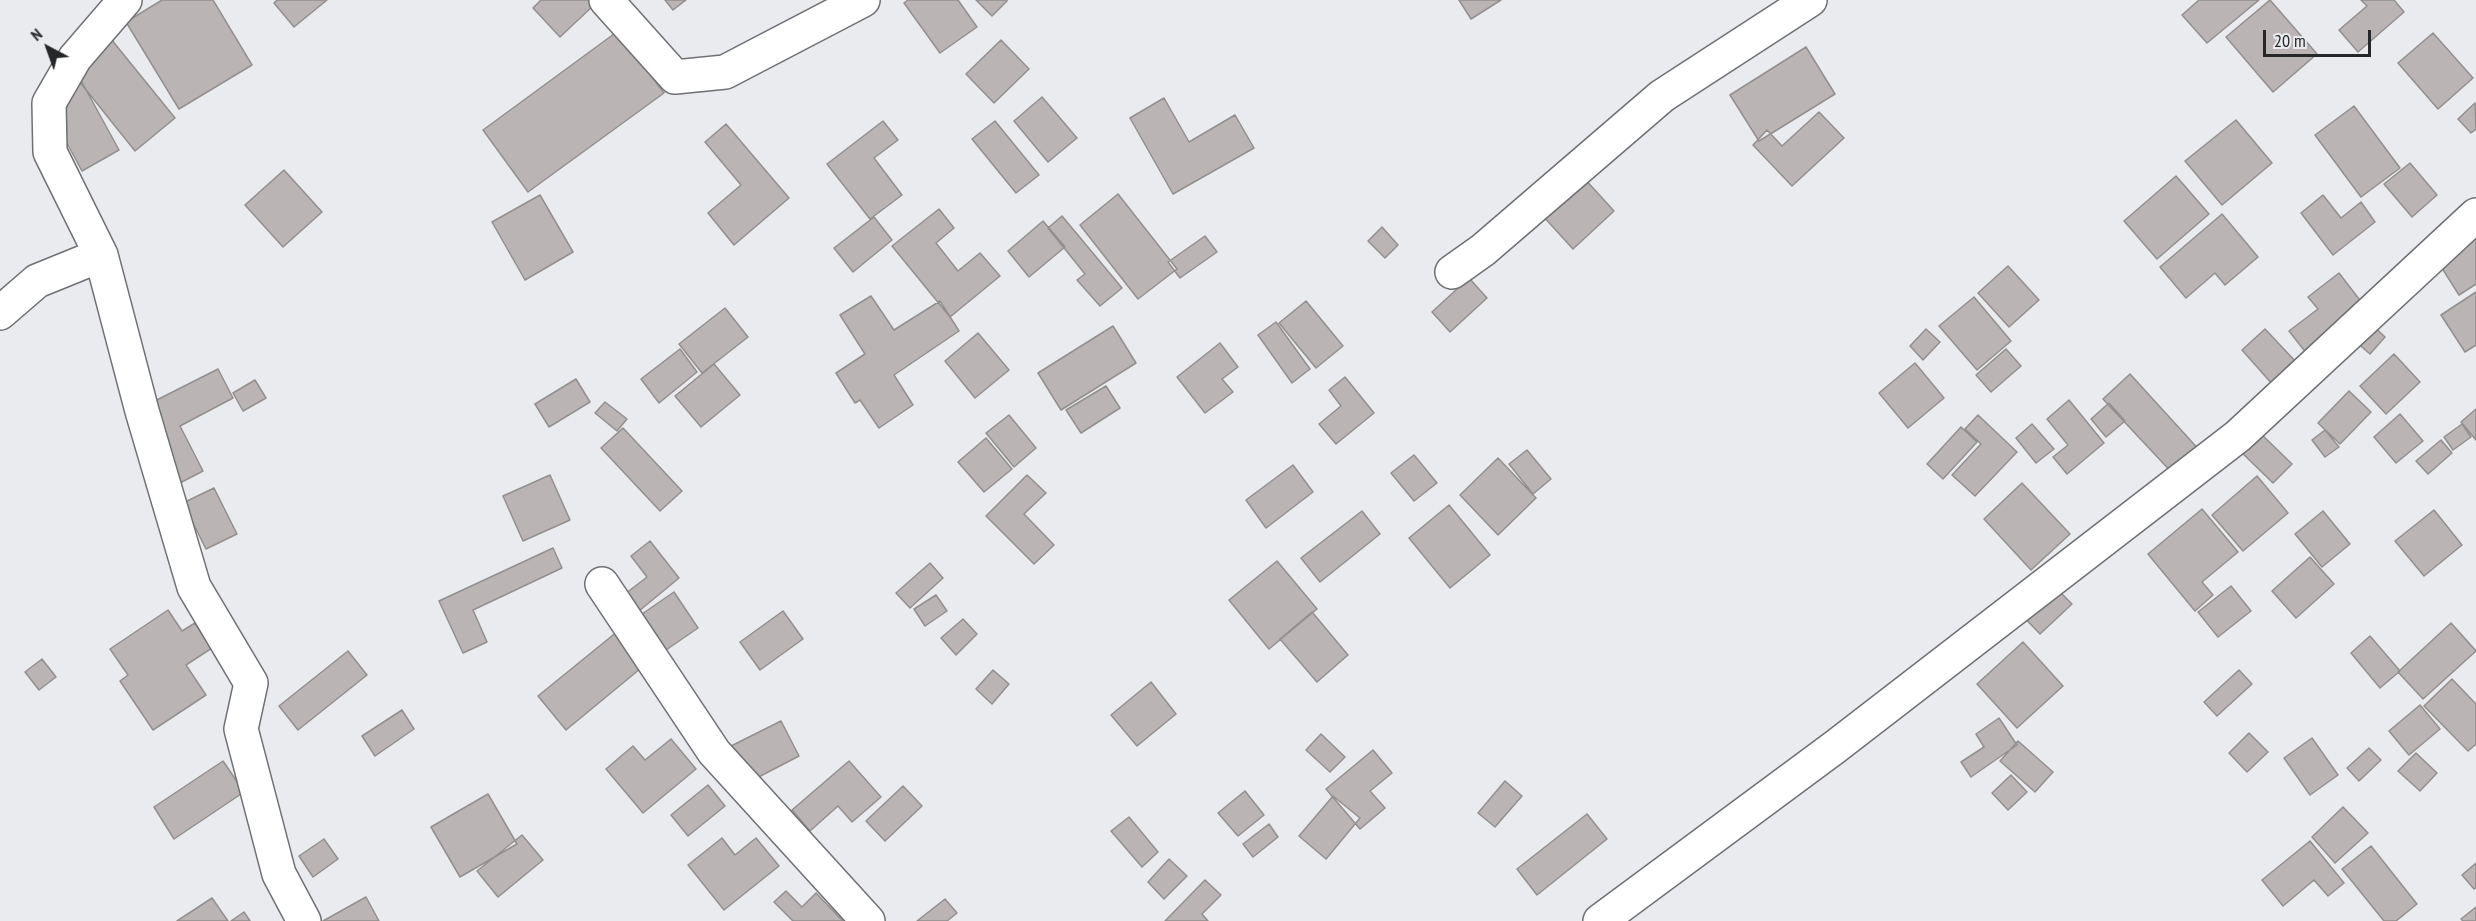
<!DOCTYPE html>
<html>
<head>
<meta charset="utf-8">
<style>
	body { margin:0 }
	#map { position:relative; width:2476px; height:921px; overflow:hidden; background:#eaebef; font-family:"PT Sans Narrow",sans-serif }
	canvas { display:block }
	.north { position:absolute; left:18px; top:18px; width:60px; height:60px; -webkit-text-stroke:4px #eaebef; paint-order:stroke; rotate:319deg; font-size:16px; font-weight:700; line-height:24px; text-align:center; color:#262728 }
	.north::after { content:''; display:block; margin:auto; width:21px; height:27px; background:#262728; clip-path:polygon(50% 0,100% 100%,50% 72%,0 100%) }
	.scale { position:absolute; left:2263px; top:30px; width:108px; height:27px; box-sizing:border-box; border:3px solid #262728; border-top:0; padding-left:8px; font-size:18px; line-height:21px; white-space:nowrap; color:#262728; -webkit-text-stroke:4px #eaebef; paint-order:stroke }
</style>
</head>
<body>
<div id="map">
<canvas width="2476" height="921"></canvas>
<div class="north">N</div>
<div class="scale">20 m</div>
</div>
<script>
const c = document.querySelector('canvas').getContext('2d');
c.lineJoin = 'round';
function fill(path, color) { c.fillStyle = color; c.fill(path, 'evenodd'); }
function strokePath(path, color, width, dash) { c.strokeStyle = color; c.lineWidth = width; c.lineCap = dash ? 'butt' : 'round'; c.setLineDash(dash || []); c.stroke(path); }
const building = new Path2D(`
	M 162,0 L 213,0 L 252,65 L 179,109 L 126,22 Z
	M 277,0 L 327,0 L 294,27 L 274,3 Z
	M 541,0 L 591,0 L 595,4 L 560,37 L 533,8 Z
	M 665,0 L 686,0 L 673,10 Z
	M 908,0 L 958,0 L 977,27 L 940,53 L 904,3 Z
	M 976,0 L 1007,0 L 1007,1 L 992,16 Z
	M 1459,0 L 1501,0 L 1471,19 Z
	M 2199,0 L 2259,0 L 2207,43 L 2182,15 Z
	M 2270,0 L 2317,54 L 2273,92 L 2226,37 Z
	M 2361,0 L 2394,0 L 2404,12 L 2358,52 L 2339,30 L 2367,6 Z
	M 618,31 L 664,93 L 528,192 L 483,130 Z
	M 2433,33 L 2473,78 L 2438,109 L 2398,63 Z
	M 111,39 L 175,118 L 135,151 L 71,71 Z
	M 1001,40 L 1029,69 L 994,103 L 966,74 Z
	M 1806,47 L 1835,94 L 1759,141 L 1730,95 Z
	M 78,75 L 119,150 L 82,171 L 41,95 Z
	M 1042,97 L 1077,138 L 1048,162 L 1014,121 Z
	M 1164,98 L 1189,142 L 1235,115 L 1254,148 L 1173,194 L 1130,118 Z
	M 2475,103 L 2476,129 L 2471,133 L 2458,119 Z
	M 2354,106 L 2400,168 L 2361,197 L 2315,135 Z
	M 1819,112 L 1844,138 L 1792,186 L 1753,145 L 1767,130 L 1782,146 Z
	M 2236,120 L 2272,163 L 2222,205 L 2185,161 Z
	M 883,121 L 898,140 L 874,158 L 902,195 L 870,219 L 827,164 Z
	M 995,121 L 1039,175 L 1016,193 L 972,139 Z
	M 726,124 L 789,198 L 734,245 L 708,213 L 741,185 L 705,142 Z
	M 2410,163 L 2437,195 L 2412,217 L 2384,184 Z
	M 284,170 L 322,212 L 283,247 L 245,205 Z
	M 2176,176 L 2209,214 L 2157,259 L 2124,221 Z
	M 1583,177 L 1614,211 L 1573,249 L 1542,215 Z
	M 1118,194 L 1177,269 L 1138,299 L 1080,225 Z
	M 540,195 L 573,252 L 525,280 L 492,222 Z
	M 2323,195 L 2341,218 L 2361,202 L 2375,222 L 2333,255 L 2301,213 Z
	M 939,209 L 954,228 L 936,243 L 958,271 L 980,253 L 1000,276 L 950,317 L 892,246 Z
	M 2222,214 L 2258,257 L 2225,285 L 2215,273 L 2186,298 L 2160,267 Z
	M 1062,216 L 1122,288 L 1100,306 L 1077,280 L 1085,274 L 1048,228 Z
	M 874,217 L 892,240 L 853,272 L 834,248 Z
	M 1043,221 L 1065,247 L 1029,277 L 1008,251 Z
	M 1382,227 L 1398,245 L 1385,258 L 1368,241 Z
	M 1205,236 L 1217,252 L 1180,278 L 1168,262 Z
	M 2476,237 L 2476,284 L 2459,295 L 2433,254 Z
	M 2008,266 L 2039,300 L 2009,327 L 1978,293 Z
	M 2339,273 L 2366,308 L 2307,354 L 2289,331 L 2318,309 L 2308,297 Z
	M 1469,278 L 1487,298 L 1450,332 L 1432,312 Z
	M 2476,292 L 2476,345 L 2465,352 L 2441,315 Z
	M 871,296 L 894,330 L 940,301 L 959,331 L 894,375 L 913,405 L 879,428 L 860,400 L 855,403 L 836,373 L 865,354 L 840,315 Z
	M 1974,297 L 2011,341 L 1977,370 L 1939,326 Z
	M 1306,301 L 1343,346 L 1316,368 L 1279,323 Z
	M 725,308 L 748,337 L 702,373 L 679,344 Z
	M 2365,318 L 2385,337 L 2370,354 L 2349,336 Z
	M 1276,322 L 1310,369 L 1292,383 L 1258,335 Z
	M 1113,326 L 1136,363 L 1061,410 L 1038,373 Z
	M 1926,329 L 1940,342 L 1923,360 L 1910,346 Z
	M 2265,329 L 2297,363 L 2273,385 L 2242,350 Z
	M 978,333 L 1009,370 L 975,398 L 945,361 Z
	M 1220,343 L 1238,367 L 1222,379 L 1233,392 L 1205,413 L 1177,377 Z
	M 680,349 L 697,372 L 659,403 L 641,379 Z
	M 2006,349 L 2021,366 L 1991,392 L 1976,375 Z
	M 2394,354 L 2420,382 L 2386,414 L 2360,386 Z
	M 1915,363 L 1944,398 L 1908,428 L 1879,393 Z
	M 714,364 L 740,395 L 701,427 L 675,396 Z
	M 218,369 L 233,398 L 180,426 L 203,471 L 178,484 L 139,409 Z
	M 2130,374 L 2202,453 L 2176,477 L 2103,399 Z
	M 1345,377 L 1374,413 L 1336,444 L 1319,424 L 1341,406 L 1329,390 Z
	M 576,379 L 590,402 L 549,427 L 535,404 Z
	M 255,380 L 266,398 L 243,411 L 233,393 Z
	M 1106,386 L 1120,408 L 1081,433 L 1066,410 Z
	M 2349,391 L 2371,412 L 2340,444 L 2318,423 Z
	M 2069,400 L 2104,443 L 2067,474 L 2053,457 L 2068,445 L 2047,419 Z
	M 605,402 L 627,419 L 617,431 L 595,413 Z
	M 2109,403 L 2125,421 L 2106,437 L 2091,419 Z
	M 2476,409 L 2476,440 L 2461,422 Z
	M 2400,414 L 2423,441 L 2396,463 L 2374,437 Z
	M 1009,415 L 1036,448 L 1014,467 L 986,433 Z
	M 1978,415 L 2017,452 L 1975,496 L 1952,475 L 1981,444 L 1965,429 Z
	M 2032,424 L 2054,449 L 2036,463 L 2016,438 Z
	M 2462,424 L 2471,437 L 2453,450 L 2444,437 Z
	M 1961,427 L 1977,442 L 1943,479 L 1927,464 Z
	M 623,428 L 682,491 L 660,511 L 601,448 Z
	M 2257,430 L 2292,464 L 2273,483 L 2238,449 Z
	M 2325,430 L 2339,447 L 2325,457 L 2312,440 Z
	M 986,438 L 1012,469 L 984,492 L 958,462 Z
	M 2441,440 L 2452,453 L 2428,474 L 2416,461 Z
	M 1527,450 L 1551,479 L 1533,494 L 1509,464 Z
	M 1414,455 L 1437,483 L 1414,501 L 1391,473 Z
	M 1498,458 L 1536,498 L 1498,535 L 1460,495 Z
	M 1293,465 L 1313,492 L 1266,528 L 1246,500 Z
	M 550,475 L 570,520 L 523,541 L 503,496 Z
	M 1027,475 L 1046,493 L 1024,514 L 1054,545 L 1034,564 L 986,516 Z
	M 2257,476 L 2288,513 L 2243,551 L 2212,515 Z
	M 2022,483 L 2070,534 L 2031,570 L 1984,519 Z
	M 214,488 L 237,534 L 206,549 L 183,503 Z
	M 1449,505 L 1490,555 L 1450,588 L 1409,538 Z
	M 2202,509 L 2238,552 L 2202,582 L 2213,595 L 2195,611 L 2148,554 Z
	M 2434,510 L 2462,545 L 2424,576 L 2395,541 Z
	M 1362,511 L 1380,534 L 1320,582 L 1301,558 Z
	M 2323,511 L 2350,544 L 2322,567 L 2295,534 Z
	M 650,541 L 679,578 L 639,611 L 625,594 L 647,577 L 631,556 Z
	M 553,548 L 562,568 L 473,610 L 487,642 L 463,653 L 439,601 Z
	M 2310,557 L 2334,584 L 2296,618 L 2272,591 Z
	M 1277,561 L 1317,609 L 1269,649 L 1229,600 Z
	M 930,563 L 943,578 L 910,608 L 896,593 Z
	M 2045,577 L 2072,604 L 2040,634 L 2014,607 Z
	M 2231,586 L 2251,611 L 2218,637 L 2198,612 Z
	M 674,592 L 698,628 L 666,650 L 642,614 Z
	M 936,595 L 947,611 L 925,626 L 914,609 Z
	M 168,610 L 182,631 L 195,623 L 212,648 L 186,665 L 206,695 L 153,730 L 120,681 L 128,675 L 110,649 Z
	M 783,611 L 803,639 L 760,670 L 740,642 Z
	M 1312,612 L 1348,655 L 1317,682 L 1280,639 Z
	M 963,619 L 977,634 L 956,655 L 941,638 Z
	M 2451,623 L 2476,651 L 2423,699 L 2398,672 Z
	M 618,631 L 646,664 L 566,730 L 538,696 Z
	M 2370,636 L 2400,671 L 2380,688 L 2351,653 Z
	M 2023,642 L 2063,686 L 2017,728 L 1977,684 Z
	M 348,651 L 367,675 L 298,730 L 279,706 Z
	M 42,659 L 56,677 L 39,690 L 25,672 Z
	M 993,670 L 1009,684 L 992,704 L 976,689 Z
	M 2239,670 L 2252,684 L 2217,716 L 2204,702 Z
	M 2452,679 L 2476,704 L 2476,744 L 2468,751 L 2424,706 Z
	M 1151,682 L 1176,714 L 1137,746 L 1111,715 Z
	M 2420,705 L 2440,729 L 2409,755 L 2389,731 Z
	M 402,710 L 414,729 L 375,756 L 362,736 Z
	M 1999,718 L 2017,745 L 1971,777 L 1961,762 L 1984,747 L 1976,734 Z
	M 781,721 L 799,756 L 749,782 L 731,746 Z
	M 2249,733 L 2268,752 L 2247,772 L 2229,753 Z
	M 1321,734 L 1345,757 L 1330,772 L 1306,750 Z
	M 2312,738 L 2338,775 L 2310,795 L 2284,758 Z
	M 671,739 L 696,769 L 643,813 L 606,769 L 633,746 L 645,760 Z
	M 2018,741 L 2053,772 L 2035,792 L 2000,761 Z
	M 2369,748 L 2381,760 L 2359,781 L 2347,768 Z
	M 1373,750 L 1392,773 L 1370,791 L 1385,808 L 1360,829 L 1326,789 Z
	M 2416,753 L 2437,773 L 2420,791 L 2398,771 Z
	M 223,761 L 244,792 L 174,839 L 154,807 Z
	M 849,761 L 881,797 L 852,822 L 838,806 L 810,831 L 792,810 Z
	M 2011,775 L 2027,792 L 2008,810 L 1992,793 Z
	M 1505,781 L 1522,796 L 1495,827 L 1478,813 Z
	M 708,785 L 725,806 L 688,836 L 671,815 Z
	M 903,786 L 922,806 L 885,841 L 866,821 Z
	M 1245,791 L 1264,815 L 1238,836 L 1218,813 Z
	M 488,794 L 517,844 L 460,877 L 431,827 Z
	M 1333,796 L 1360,818 L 1326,859 L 1299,836 Z
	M 2343,807 L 2368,833 L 2335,863 L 2312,837 Z
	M 1587,814 L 1607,839 L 1537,895 L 1517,869 Z
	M 1129,817 L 1158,852 L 1142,867 L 1111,831 Z
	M 1269,824 L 1278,837 L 1253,857 L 1243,844 Z
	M 522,835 L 543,860 L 498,897 L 477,871 Z
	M 722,838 L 735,855 L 756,838 L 779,866 L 724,910 L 688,865 Z
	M 324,839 L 338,859 L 313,877 L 299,856 Z
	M 2310,841 L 2344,883 L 2328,896 L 2314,880 L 2283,906 L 2262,880 Z
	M 2371,846 L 2417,904 L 2396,921 L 2384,921 L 2342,869 Z
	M 1169,859 L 1187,876 L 1164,899 L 1148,882 Z
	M 2476,863 L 2476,888 L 2474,889 L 2462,875 Z
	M 1205,880 L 1221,895 L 1202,914 L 1208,921 L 1165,921 Z
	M 786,891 L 802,907 L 816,893 L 843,921 L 793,921 L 774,902 Z
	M 366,897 L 379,921 L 323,921 Z
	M 212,898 L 228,921 L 177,921 Z
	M 945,899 L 957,913 L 947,921 L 917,921 Z
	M 2476,907 L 2476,921 L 2463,921 L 2461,919 Z
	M 244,912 L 250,921 L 231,921 Z`);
fill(building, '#bab5b4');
strokePath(building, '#938f8e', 1.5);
const minor = new Path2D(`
	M 125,0 L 75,58 L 49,103 L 50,152 L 101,255 L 142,411 L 194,587 L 251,683 L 241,729 L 279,874 L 304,921
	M 606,0 L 675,77 L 725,72 L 863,0
	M 1452,272 L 1483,250 L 1662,96 L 1810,0
	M 0,313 L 37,281 L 101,255
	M 602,584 L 714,752 L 868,921
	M 1600,921 L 1835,747 L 2238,436 L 2476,215`);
strokePath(minor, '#6e7073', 36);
strokePath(minor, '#fff', 33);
</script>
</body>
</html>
